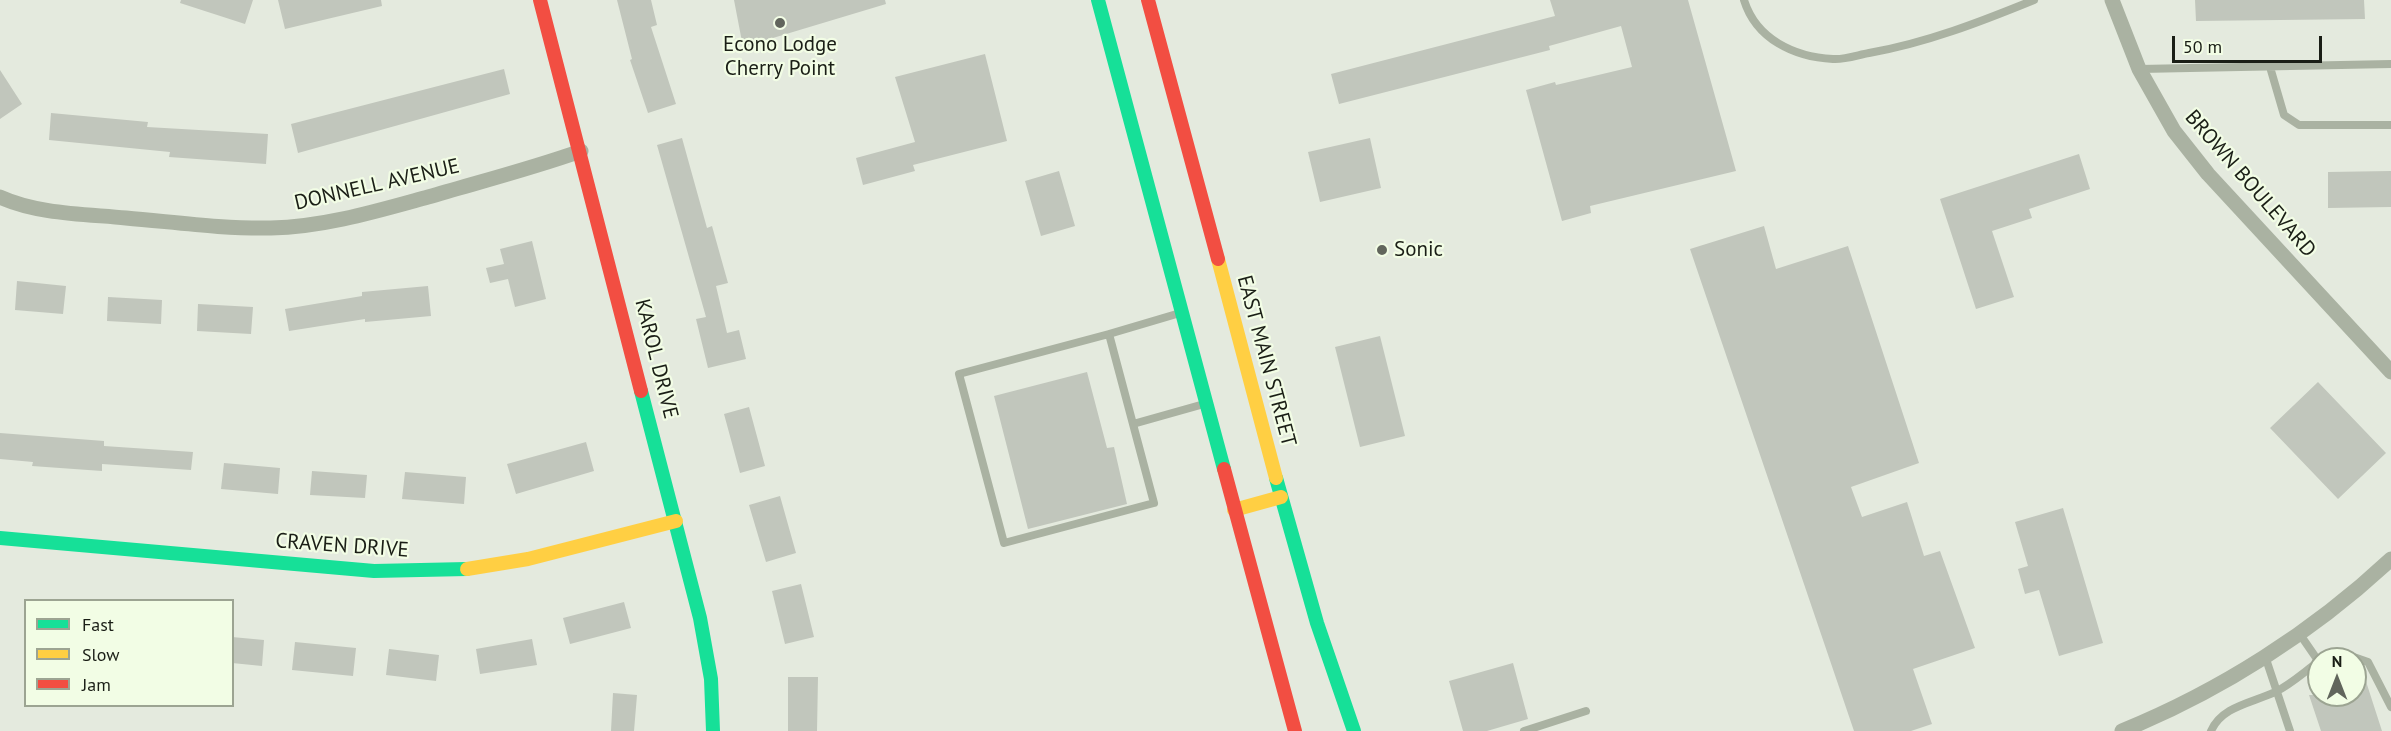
<!DOCTYPE html>
<html>
<head>
<meta charset="utf-8">
<style>
	body { margin:0 }
	#map { position:relative; width:2391px; height:731px; overflow:hidden; background:#e4eade; font-family:"PT Sans",sans-serif }
	canvas { display:block }
	.legend { position:absolute; left:24px; top:599px; width:210px; height:108px; box-sizing:border-box; background:#f2fde5; border:2px solid #9ca492; margin:0; padding:8px 10px; list-style:none; font-size:18px; color:#1a1e16 }
	.legend li { display:flex; align-items:center; gap:12px; height:30px }
	.legend b { width:30px; border:2px solid #9ca492 }
	.north { position:absolute; left:2307px; top:647px; width:60px; height:60px; box-sizing:border-box; background:#f2fde5; border:2px solid #9ca492; border-radius:50%; rotate:0deg; font-size:16px; font-weight:700; line-height:24px; text-align:center; color:#1a1e16 }
	.north::after { content:''; display:block; margin:auto; width:21px; height:27px; background:#61655c; clip-path:polygon(50% 0,100% 100%,50% 72%,0 100%) }
	.scale { position:absolute; left:2172px; top:36px; width:150px; height:27px; box-sizing:border-box; border:3px solid #1a1e16; border-top:0; padding-left:8px; font-size:18px; line-height:21px; white-space:nowrap; color:#1a1e16; -webkit-text-stroke:4px #f2fde5; paint-order:stroke }
</style>
</head>
<body>
<div id="map">
<canvas width="2391" height="731"></canvas>
<ul class="legend">
<li><b style="height:8px;background:#16e098"></b>Fast</li>
<li><b style="height:8px;background:#ffcf43"></b>Slow</li>
<li><b style="height:8px;background:#f24e42"></b>Jam</li>
</ul>
<div class="north">N</div>
<div class="scale">50 m</div>
</div>
<script>
const c = document.querySelector('canvas').getContext('2d');
c.lineJoin = 'round';
function fill(path, color) { c.fillStyle = color; c.fill(path, 'evenodd'); }
function strokePath(path, color, width, dash) { c.strokeStyle = color; c.lineWidth = width; c.lineCap = dash ? 'butt' : 'round'; c.setLineDash(dash || []); c.stroke(path); }
function label(font, color, halo, rows, align = 'center') {
  c.font = font + ' "PT Sans",sans-serif'; c.lineWidth = 4.5; c.setLineDash([]); c.textBaseline = 'middle'; c.strokeStyle = halo; c.fillStyle = color; for (const [text, x, y, turn = 0] of rows) {
    c.save(); c.translate(x, y); c.rotate((+turn || 0) * Math.PI / 180); c.textAlign = isNaN(turn) ? turn : align; if (halo) c.strokeText(text, 0, 0); c.fillText(text, 0, 0); c.restore();
  }
}
fill(new Path2D(`
	M 181,0 L 253,0 L 245,24 L 180,3 Z
	M 278,0 L 381,0 L 382,6 L 285,29 Z
	M 617,0 L 651,0 L 657,25 L 651,27 L 676,104 L 648,113 L 630,60 L 632,59 Z
	M 734,0 L 885,0 L 886,4 L 743,47 Z
	M 1550,0 L 1688,0 L 1736,171 L 1590,206 L 1591,213 L 1562,221 L 1526,90 L 1555,82 L 1556,85 L 1632,67 L 1621,26 L 1549,46 L 1550,50 L 1339,104 L 1331,74 L 1555,16 Z
	M 2195,0 L 2364,0 L 2365,19 L 2196,21 Z
	M 985,54 L 1007,141 L 913,165 L 915,171 L 863,185 L 856,158 L 915,142 L 895,77 Z
	M 504,69 L 510,94 L 298,153 L 291,124 Z
	M 0,70 L 22,104 L 0,119 Z
	M 51,113 L 148,122 L 147,127 L 268,134 L 266,164 L 169,157 L 170,152 L 49,140 Z
	M 682,138 L 707,228 L 712,226 L 728,283 L 716,286 L 727,333 L 739,330 L 746,359 L 708,368 L 696,319 L 706,317 L 657,145 Z
	M 1370,138 L 1381,188 L 1320,202 L 1308,152 Z
	M 2079,154 L 2090,189 L 2029,209 L 2032,218 L 1992,231 L 2014,297 L 1976,309 L 1940,199 Z
	M 1059,171 L 1075,226 L 1041,236 L 1025,181 Z
	M 2391,171 L 2391,207 L 2328,208 L 2328,172 Z
	M 1764,226 L 1776,269 L 1848,246 L 1919,463 L 1851,487 L 1862,517 L 1907,502 L 1924,556 L 1940,551 L 1975,648 L 1913,669 L 1932,724 L 1911,731 L 1854,731 L 1690,249 Z
	M 532,241 L 546,299 L 515,307 L 508,279 L 490,283 L 486,268 L 504,264 L 500,249 Z
	M 17,281 L 66,286 L 63,314 L 15,310 Z
	M 428,286 L 431,316 L 365,322 L 365,319 L 289,331 L 285,309 L 362,296 L 362,292 Z
	M 108,297 L 162,300 L 161,324 L 107,321 Z
	M 198,304 L 253,307 L 251,334 L 197,331 Z
	M 1380,336 L 1405,436 L 1360,447 L 1335,347 Z
	M 1087,372 L 1107,448 L 1114,447 L 1127,504 L 1028,529 L 994,396 Z
	M 2318,382 L 2386,453 L 2338,499 L 2270,428 Z
	M 749,407 L 765,466 L 740,473 L 724,414 Z
	M 0,433 L 104,441 L 104,446 L 193,452 L 191,470 L 102,464 L 102,471 L 32,466 L 33,462 L 0,459 Z
	M 586,442 L 594,471 L 516,494 L 507,464 Z
	M 224,463 L 280,468 L 278,494 L 221,489 Z
	M 312,471 L 367,475 L 365,498 L 310,495 Z
	M 405,472 L 466,477 L 464,504 L 402,499 Z
	M 780,496 L 796,553 L 766,562 L 749,505 Z
	M 2063,508 L 2103,643 L 2059,656 L 2039,590 L 2025,594 L 2018,569 L 2028,566 L 2015,522 Z
	M 801,584 L 814,637 L 785,644 L 772,591 Z
	M 624,602 L 631,628 L 570,644 L 563,618 Z
	M 232,637 L 264,640 L 262,666 L 232,663 Z
	M 532,639 L 537,665 L 480,674 L 476,649 Z
	M 295,642 L 356,648 L 353,676 L 292,670 Z
	M 389,649 L 439,655 L 436,681 L 386,675 Z
	M 1513,663 L 1528,719 L 1487,731 L 1463,731 L 1449,681 Z
	M 2355,664 L 2361,666 L 2382,731 L 2321,731 L 2309,695 L 2355,695 Z
	M 788,677 L 818,677 L 817,731 L 788,731 Z
	M 613,693 L 637,695 L 634,731 L 611,731 Z`), '#c1c6bc');
strokePath(new Path2D(`
	M 1744,0 C 1756,39 1794,57 1833,59 C 1844,60 1858,55 1869,53 C 1926,43 1980,22 2034,0
	M 2270,67 L 2284,115 L 2299,125 L 2391,125
	M 2140,69 L 2391,64
	M 1109,334 L 1154,503 L 1004,543 L 959,374 Z
	M 1109,334 L 1180,313
	M 1133,424 L 1204,404
	M 2299,633 L 2319,662
	M 2265,656 L 2290,731
	M 2331,659 L 2348,655 L 2368,662 L 2391,707
	M 1524,731 L 1586,711
	M 2211,731 C 2222,706 2252,703 2275,692 C 2290,685 2304,672 2318,662`), '#aab2a2', 8);
strokePath(new Path2D(`
	M 2112,0 L 2139,69 L 2174,131 L 2208,174 L 2391,372
	M 0,197 C 37,214 85,214 126,218 C 174,222 223,229 271,228 C 324,227 377,211 428,197 C 479,182 530,169 581,151
	M 2122,731 C 2220,691 2313,632 2391,559`), '#aab2a2', 15);
strokePath(new Path2D(`
	M 1098,0 L 1224,469
	M 641,391 L 700,618 L 711,679 L 713,731
	M 1276,478 L 1317,623 L 1354,731
	M 0,538 L 374,571 L 467,569`), '#16e098', 14);
strokePath(new Path2D(`
	M 1218,259 L 1276,478
	M 1234,510 L 1281,497
	M 467,569 L 528,559 L 676,521`), '#ffcf43', 14);
strokePath(new Path2D(`
	M 540,0 L 641,391
	M 1148,0 L 1218,259
	M 1224,469 L 1295,731`), '#f24e42', 14);
for (const [x, y, r, color] of [
	[780,23,6,"#61655c"],
	[1382,250,6,"#61655c"]
]) { const dot = new Path2D(); dot.arc(x, y, r, 0, 2 * Math.PI); c.fillStyle = color; c.fill(dot); strokePath(dot, '#f2fde5', 2); }
label('21px', '#1a1e16', '#f2fde5', [
	["Econo Lodge",780,45],
	["Cherry Point",780,69],
	["Sonic",1394,250,"left"]
]);
label('21px', '#1a1e16', '#f2fde5', [
	["BROWN BOULEVARD",2250,184,49],
	["DONNELL AVENUE",377,185,-13],
	["KAROL DRIVE",656,359,76],
	["EAST MAIN STREET",1266,361,75],
	["CRAVEN DRIVE",342,546,4]
]);
</script>
</body>
</html>
